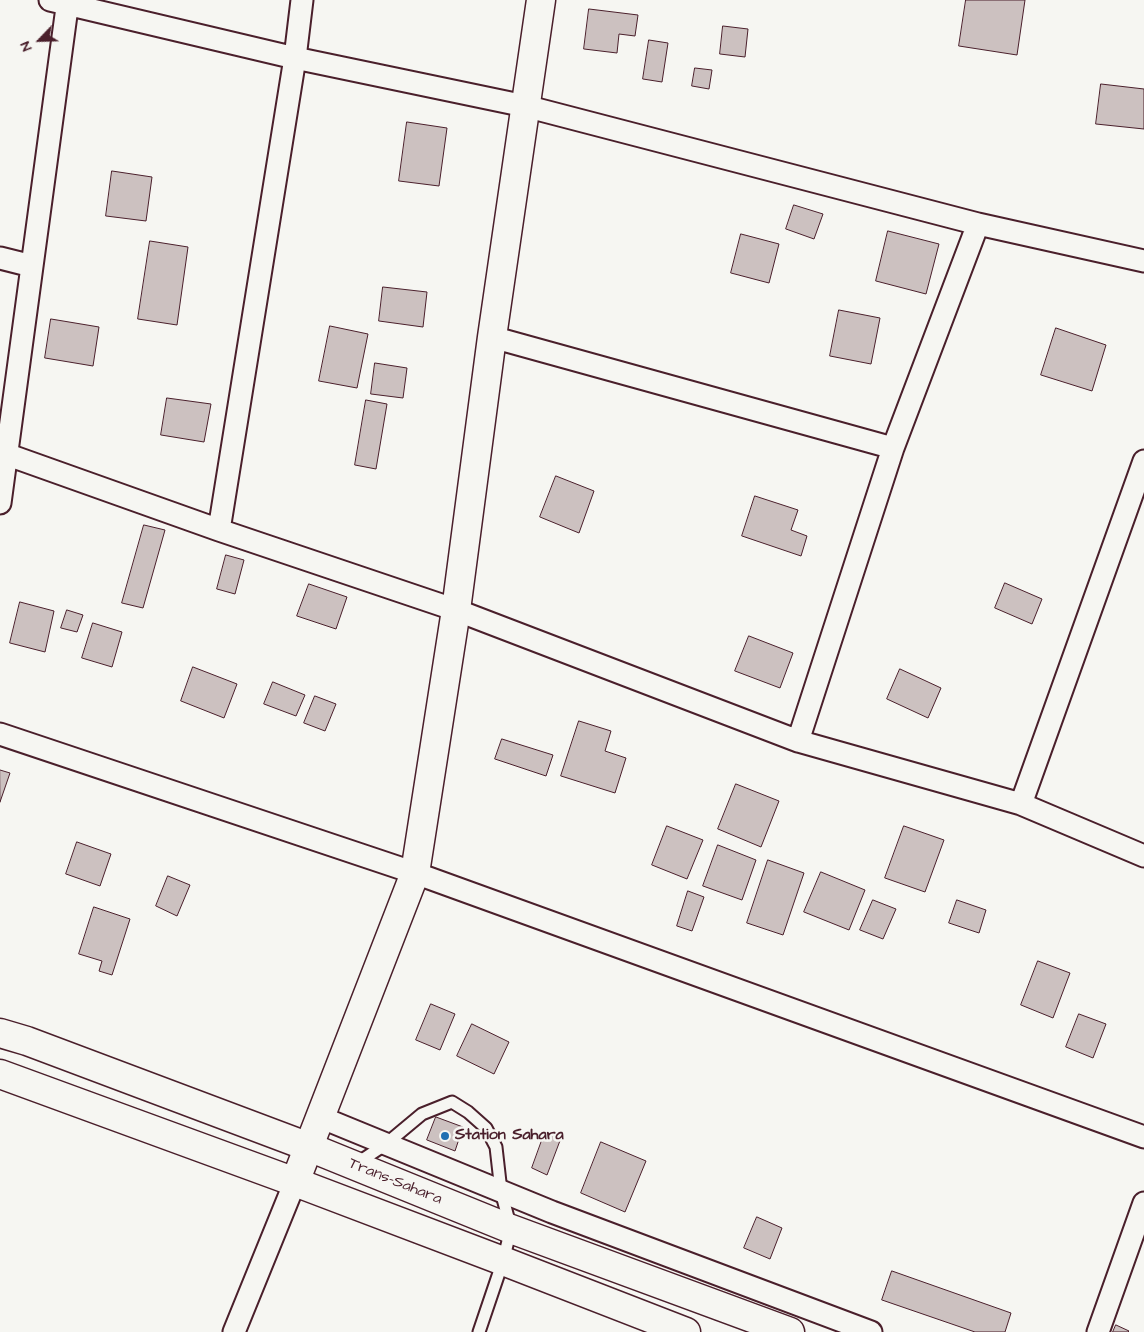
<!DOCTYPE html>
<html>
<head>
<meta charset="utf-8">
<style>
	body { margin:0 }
	#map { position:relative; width:1144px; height:1332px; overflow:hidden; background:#f6f6f2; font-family:"Architects Daughter",sans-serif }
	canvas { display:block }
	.north { position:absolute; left:15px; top:15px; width:50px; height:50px; -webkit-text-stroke:4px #f6f6f2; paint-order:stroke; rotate:246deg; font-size:14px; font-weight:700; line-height:20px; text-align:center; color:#4a1f2b }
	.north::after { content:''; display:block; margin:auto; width:18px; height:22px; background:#4a1f2b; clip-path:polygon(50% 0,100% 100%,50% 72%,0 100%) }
</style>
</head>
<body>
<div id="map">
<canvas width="1144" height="1332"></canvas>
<div class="north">N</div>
</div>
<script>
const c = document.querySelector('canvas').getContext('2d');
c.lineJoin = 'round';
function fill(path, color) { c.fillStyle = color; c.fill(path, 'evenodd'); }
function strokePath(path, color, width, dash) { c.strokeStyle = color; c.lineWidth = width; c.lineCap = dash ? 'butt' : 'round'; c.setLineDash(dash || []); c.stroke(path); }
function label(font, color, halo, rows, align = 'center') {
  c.font = font + ' "Architects Daughter",sans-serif'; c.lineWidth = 5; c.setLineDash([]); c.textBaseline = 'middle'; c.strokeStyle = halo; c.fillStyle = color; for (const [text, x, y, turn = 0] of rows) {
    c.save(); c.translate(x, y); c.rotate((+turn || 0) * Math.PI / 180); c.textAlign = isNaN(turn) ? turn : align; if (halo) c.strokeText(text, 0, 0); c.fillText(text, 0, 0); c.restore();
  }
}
const building = new Path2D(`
	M 966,0 L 1025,0 L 1017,55 L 959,46 Z
	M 589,9 L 638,15 L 635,36 L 619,34 L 617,53 L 584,49 Z
	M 723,26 L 748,29 L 745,57 L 720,54 Z
	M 649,40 L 668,43 L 662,82 L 643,79 Z
	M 695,68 L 712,70 L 709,89 L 692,86 Z
	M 1101,84 L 1144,89 L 1144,129 L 1096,124 Z
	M 407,122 L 447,128 L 439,186 L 399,181 Z
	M 112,171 L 152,177 L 146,221 L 106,216 Z
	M 794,205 L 823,214 L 814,239 L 786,229 Z
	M 888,231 L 939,244 L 926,294 L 876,281 Z
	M 741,234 L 779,244 L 769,283 L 731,273 Z
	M 150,241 L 188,247 L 177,325 L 138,319 Z
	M 383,287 L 427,292 L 423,327 L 379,321 Z
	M 839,310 L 880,318 L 871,364 L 830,356 Z
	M 51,319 L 99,327 L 93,366 L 45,358 Z
	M 330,326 L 368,334 L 357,388 L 319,381 Z
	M 1056,328 L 1106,345 L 1092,391 L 1041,375 Z
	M 375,363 L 407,368 L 403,398 L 371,394 Z
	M 167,398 L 211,404 L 204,442 L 161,435 Z
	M 366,400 L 387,404 L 376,469 L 355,465 Z
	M 556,476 L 594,491 L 579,533 L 540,517 Z
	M 755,496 L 798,510 L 791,530 L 807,536 L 801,556 L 742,536 Z
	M 144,525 L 165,530 L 143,608 L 122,603 Z
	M 226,555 L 244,560 L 235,594 L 217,589 Z
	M 1005,583 L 1042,599 L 1032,624 L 995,608 Z
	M 309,584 L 347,597 L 336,629 L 297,616 Z
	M 20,602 L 54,611 L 45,652 L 10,643 Z
	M 67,610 L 83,615 L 77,632 L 61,628 Z
	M 93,623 L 122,632 L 112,667 L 82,658 Z
	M 749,636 L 793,653 L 780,688 L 735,671 Z
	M 193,667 L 237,684 L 224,718 L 181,701 Z
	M 900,669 L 941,688 L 928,718 L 887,699 Z
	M 273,682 L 305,695 L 296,716 L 264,704 Z
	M 315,696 L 336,704 L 325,731 L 304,723 Z
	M 579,721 L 611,731 L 605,751 L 626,758 L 615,793 L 561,776 Z
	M 502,739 L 553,755 L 546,776 L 495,759 Z
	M 0,770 L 10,773 L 0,802 Z
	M 736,784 L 779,801 L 761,847 L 718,829 Z
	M 667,826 L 703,840 L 687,879 L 652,865 Z
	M 904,826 L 944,840 L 925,892 L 885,878 Z
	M 77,842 L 111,854 L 100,886 L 66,874 Z
	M 718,845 L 756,860 L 742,900 L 703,886 Z
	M 768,860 L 804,873 L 783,935 L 747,923 Z
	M 821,872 L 865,890 L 849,930 L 804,912 Z
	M 168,876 L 190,885 L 177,916 L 156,906 Z
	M 688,891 L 704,897 L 692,931 L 677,926 Z
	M 873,900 L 896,909 L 883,939 L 860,930 Z
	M 957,900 L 986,910 L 979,933 L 949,923 Z
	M 94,907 L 130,919 L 112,975 L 99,971 L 102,961 L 79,954 Z
	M 1038,961 L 1070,973 L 1053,1018 L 1021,1005 Z
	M 431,1004 L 455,1014 L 440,1050 L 416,1040 Z
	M 1079,1014 L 1106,1024 L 1093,1058 L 1066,1047 Z
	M 472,1024 L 509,1042 L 494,1074 L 457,1056 Z
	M 436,1117 L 463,1127 L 455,1151 L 427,1140 Z
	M 545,1132 L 561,1138 L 547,1175 L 532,1168 Z
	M 601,1142 L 646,1161 L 625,1212 L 581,1193 Z
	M 757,1217 L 782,1228 L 770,1259 L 744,1248 Z
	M 892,1271 L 1011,1313 L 1005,1332 L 975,1332 L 882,1300 Z
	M 1116,1325 L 1129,1331 L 1128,1332 L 1113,1332 Z`);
fill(building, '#ccc1c0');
strokePath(building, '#4a1f2b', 1);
const service = new Path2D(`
	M 356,1164 L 386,1144 L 422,1114 L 452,1102 L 468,1112 L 486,1128 L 496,1147 L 501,1191 L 511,1229 L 503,1261 L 479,1332`);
const minor = new Path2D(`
	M 50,0 L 295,58 L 525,106 L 978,224 L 1144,261
	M 0,258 L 32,266
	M 492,337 L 893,448
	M 0,452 L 219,530 L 456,610 L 798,741 L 1021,804 L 1144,856
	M 0,503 L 68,0
	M 219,530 L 295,58 L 302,0
	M 0,734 L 415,873 L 1144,1137
	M 798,741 L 893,448 L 978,224
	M 1021,804 L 1144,461
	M 320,1117 L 552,1212 L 871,1332
	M 234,1332 L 295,1182
	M 1098,1332 L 1144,1203`);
const tertiary = new Path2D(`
	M 295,1182 L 415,873 L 456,610 L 492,337 L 541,0`);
const primary = new Path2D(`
	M 0,1033 L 27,1041 L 309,1147 L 511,1229 L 790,1332
	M 0,1074 L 295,1182 L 503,1261 L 686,1332`);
strokePath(service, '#4a1f2b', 15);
strokePath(minor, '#4a1f2b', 25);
strokePath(tertiary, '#4a1f2b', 31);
strokePath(primary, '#4a1f2b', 31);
strokePath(service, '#f6f6f2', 11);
strokePath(minor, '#f6f6f2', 21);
strokePath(tertiary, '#f6f6f2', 28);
strokePath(primary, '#f6f6f2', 28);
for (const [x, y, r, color] of [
	[445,1136,5,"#1f6fb2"]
]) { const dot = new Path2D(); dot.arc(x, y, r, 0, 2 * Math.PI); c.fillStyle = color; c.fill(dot); strokePath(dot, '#f6f6f2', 2); }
label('bold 16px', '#4a1f2b', '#f6f6f2', [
	["Station Sahara",455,1136]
], 'left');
label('16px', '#4a1f2b', '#f6f6f2', [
	["Trans-Sahara",395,1182,22]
]);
</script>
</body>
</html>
